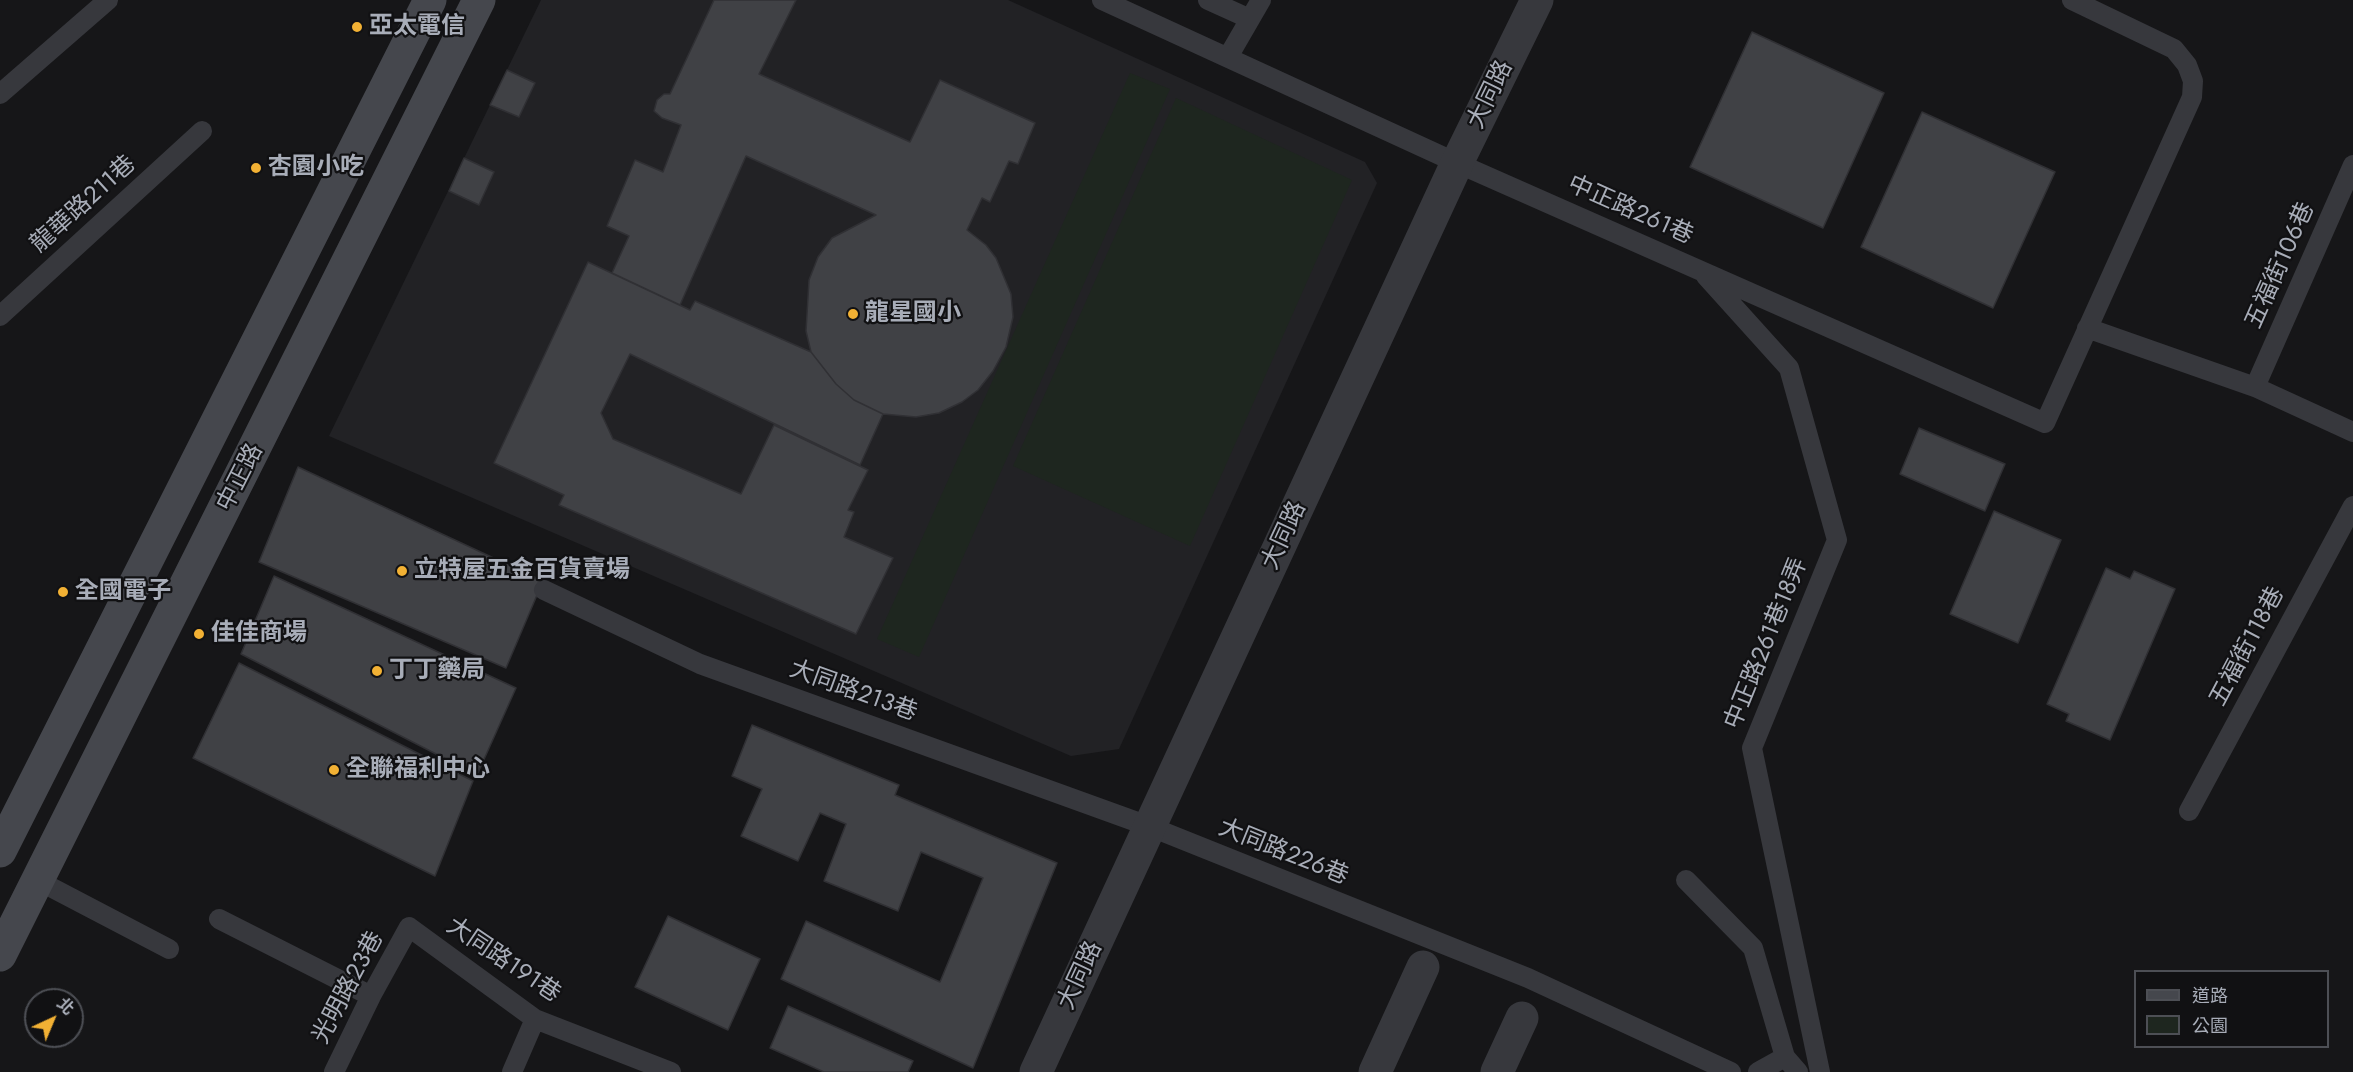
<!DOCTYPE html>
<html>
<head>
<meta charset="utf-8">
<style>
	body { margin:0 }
	#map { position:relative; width:2353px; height:1072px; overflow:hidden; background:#161618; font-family:Jost,"Noto Sans TC",sans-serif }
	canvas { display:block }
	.legend { position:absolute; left:2134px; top:970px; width:195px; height:78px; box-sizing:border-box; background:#111113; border:2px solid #4d4f55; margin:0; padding:8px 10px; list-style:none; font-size:18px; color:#a8adb8 }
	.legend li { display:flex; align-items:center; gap:12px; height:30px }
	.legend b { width:30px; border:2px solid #4d4f55 }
	.north { position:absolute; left:24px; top:988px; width:60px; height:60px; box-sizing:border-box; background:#111113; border:2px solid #4d4f55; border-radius:50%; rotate:44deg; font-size:16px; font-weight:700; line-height:24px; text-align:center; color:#a8adb8 }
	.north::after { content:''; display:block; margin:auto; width:21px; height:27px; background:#f2b134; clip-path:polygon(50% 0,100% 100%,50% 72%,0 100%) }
</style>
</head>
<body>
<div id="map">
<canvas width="2353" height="1072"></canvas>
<ul class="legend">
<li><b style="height:8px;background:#45474d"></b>道路</li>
<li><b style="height:16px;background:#1e261f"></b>公園</li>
</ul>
<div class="north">北</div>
</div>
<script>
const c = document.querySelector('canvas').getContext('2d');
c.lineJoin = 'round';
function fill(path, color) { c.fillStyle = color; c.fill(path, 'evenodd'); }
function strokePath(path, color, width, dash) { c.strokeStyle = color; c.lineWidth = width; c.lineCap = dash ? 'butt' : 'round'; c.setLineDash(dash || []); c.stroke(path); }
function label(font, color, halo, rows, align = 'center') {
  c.font = font + ' Jost,"Noto Sans TC",sans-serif'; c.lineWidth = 4.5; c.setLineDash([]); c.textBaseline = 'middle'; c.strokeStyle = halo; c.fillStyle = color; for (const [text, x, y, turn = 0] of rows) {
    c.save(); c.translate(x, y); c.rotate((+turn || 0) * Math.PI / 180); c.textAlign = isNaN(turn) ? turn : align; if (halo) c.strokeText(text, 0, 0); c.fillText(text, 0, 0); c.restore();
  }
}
fill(new Path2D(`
	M 541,0 L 1008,0 L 1365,162 L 1377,183 L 1119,749 L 1071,756 L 329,436 Z`), '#222225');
fill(new Path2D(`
	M 1130,73 L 1170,89 L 919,657 L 877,639 Z
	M 1176,98 L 1352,180 L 1190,546 L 1013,466 Z`), '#1e261f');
const building = new Path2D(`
	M 714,0 L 796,0 L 759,74 L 910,142 L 940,80 L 1035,123 L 1018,164 L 1009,161 L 990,202 L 982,198 L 967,230 L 986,245 L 996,258 L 1011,294 L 1013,317 L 1006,347 L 993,371 L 978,390 L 962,402 L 939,413 L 916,417 L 883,414 L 854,400 L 836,384 L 811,352 L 806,331 L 809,280 L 818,257 L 832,238 L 876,215 L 746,156 L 680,305 L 612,273 L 629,236 L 607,226 L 635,160 L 663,172 L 681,125 L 662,118 L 654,111 L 657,100 L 664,94 L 670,94 Z
	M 1752,32 L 1884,93 L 1823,228 L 1690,167 Z
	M 507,70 L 535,83 L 519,117 L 490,105 Z
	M 1922,112 L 2055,172 L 1993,308 L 1861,247 Z
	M 464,158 L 494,172 L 479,205 L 449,191 Z
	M 588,262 L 690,310 L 695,301 L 811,352 L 836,384 L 854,400 L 883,414 L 860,465 L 630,354 L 601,413 L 613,439 L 741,494 L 774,425 L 868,470 L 848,510 L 854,512 L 844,537 L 893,558 L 856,634 L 559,505 L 564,495 L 494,463 Z
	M 1919,428 L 2005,464 L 1985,511 L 1900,474 Z
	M 298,467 L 543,581 L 506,668 L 259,562 Z
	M 1994,511 L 2061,540 L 2018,643 L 1950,614 Z
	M 2106,568 L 2130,579 L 2134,571 L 2175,589 L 2110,740 L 2066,721 L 2069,714 L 2047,704 Z
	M 274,576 L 516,688 L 477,775 L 241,654 Z
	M 239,663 L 473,781 L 435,876 L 193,758 Z
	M 752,725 L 899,785 L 895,795 L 1057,863 L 973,1068 L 781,979 L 806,921 L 940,982 L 983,878 L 921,852 L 898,911 L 824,881 L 846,824 L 820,813 L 798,861 L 741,836 L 762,789 L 732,776 Z
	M 668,916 L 760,959 L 728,1030 L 635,987 Z
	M 788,1006 L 913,1061 L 908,1072 L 824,1072 L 770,1048 Z`);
fill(building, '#404145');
strokePath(building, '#303034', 1.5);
strokePath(new Path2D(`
	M 1102,0 L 1457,163 L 2045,423 L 2192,97 L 2193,81 L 2187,65 L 2174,49 L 2072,0
	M 1208,0 L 1250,19
	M 1228,57 L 1261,0
	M 0,94 L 108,0
	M 1706,276 L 1789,368 L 1837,540 L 1752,748 L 1820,1072
	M 0,316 L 202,131
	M 2087,328 L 2255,387 L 2353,432
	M 2255,387 L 2353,165
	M 544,590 L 700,664 L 1151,827 L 1528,978 L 1731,1072
	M 2189,811 L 2353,506
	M 1686,880 L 1753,948 L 1785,1057
	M 39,881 L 169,949
	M 219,919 L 371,996
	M 334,1072 L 371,996 L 409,927 L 535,1019 L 671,1072
	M 512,1072 L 535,1019
	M 1758,1072 L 1785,1057 L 1798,1072`), '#37383d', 20);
strokePath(new Path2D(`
	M 1036,1072 L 1457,163 L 1537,0
	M 1375,1072 L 1423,967
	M 1497,1072 L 1522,1018`), '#37383d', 33);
strokePath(new Path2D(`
	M 0,851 L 430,0
	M 0,955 L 479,0`), '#45474d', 33);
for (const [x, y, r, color] of [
	[357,27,6,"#f2b134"],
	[256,168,6,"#f2b134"],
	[853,314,6,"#f2b134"],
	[402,571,6,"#f2b134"],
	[63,592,6,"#f2b134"],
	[199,634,6,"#f2b134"],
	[377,671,6,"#f2b134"],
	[334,770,6,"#f2b134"]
]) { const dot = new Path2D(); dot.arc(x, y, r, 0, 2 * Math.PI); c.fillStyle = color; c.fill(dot); strokePath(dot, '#111113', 2); }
label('bold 24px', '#a8adb8', '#111113', [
	["亞太電信",369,27],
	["杏園小吃",268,168],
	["龍星國小",865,314],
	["立特屋五金百貨賣場",414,571],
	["全國電子",75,592],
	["佳佳商場",211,634],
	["丁丁藥局",389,671],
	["全聯福利中心",346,770]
], 'left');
label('24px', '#a8adb8', '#111113', [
	["大同路",1491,95,-64],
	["龍華路211巷",84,205,-42],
	["中正路261巷",1630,211,24],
	["五福街106巷",2281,266,-66],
	["中正路",241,478,-63],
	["大同路",1285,536,-65],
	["中正路261巷18弄",1767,644,-68],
	["五福街118巷",2248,647,-62],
	["大同路213巷",853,692,20],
	["大同路226巷",1283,853,22],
	["大同路191巷",503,961,34],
	["大同路",1081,976,-65],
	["光明路23巷",349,988,-62]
]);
</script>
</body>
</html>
